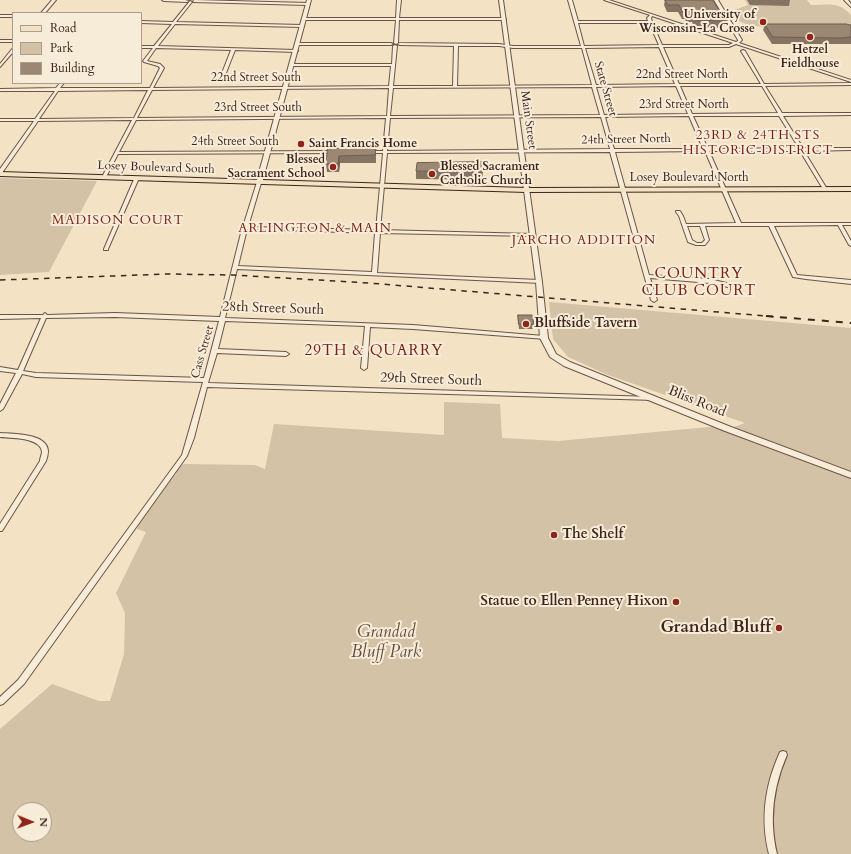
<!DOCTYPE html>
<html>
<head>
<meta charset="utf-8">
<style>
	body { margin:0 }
	#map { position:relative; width:851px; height:854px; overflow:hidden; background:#f3e2c3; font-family:Cardo,serif }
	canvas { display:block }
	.legend { position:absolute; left:12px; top:12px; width:130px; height:72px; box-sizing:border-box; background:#f7ecd8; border:1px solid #ad9c8d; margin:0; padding:5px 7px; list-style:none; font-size:12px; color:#3e251c }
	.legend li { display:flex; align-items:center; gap:8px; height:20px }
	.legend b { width:20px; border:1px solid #ad9c8d }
	.north { position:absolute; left:12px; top:802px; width:40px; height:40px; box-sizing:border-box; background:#f7ecd8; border:1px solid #ad9c8d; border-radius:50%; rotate:91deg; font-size:11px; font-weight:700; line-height:16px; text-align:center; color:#3e251c }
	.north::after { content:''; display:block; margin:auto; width:14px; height:18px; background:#8f2418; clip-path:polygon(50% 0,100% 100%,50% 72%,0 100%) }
</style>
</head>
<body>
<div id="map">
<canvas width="851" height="854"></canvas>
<ul class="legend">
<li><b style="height:5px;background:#f3e2c3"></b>Road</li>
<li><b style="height:11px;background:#d4c2a7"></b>Park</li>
<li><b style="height:11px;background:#9c8773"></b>Building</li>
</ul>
<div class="north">N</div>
</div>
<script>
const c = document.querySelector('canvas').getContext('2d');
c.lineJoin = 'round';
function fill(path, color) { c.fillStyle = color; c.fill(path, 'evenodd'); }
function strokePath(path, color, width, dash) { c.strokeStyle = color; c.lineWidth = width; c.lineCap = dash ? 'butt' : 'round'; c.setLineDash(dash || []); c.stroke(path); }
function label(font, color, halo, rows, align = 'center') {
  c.font = font + ' Cardo,serif'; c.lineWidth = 4; c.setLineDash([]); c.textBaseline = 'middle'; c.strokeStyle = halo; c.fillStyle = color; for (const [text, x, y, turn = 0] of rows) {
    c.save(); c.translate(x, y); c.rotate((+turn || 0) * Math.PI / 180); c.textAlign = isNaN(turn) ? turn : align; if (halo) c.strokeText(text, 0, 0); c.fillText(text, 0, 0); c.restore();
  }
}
fill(new Path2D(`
	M 745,0 L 807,0 L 811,5 C 828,5 839,1 851,15 L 851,23 L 848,25 L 770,28 C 759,26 740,26 733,15 L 735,10 L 748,5 Z
	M 0,178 L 97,181 L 49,272 L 0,275 Z
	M 549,302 L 851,328 L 851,854 L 0,854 L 0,729 L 52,684 L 99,701 L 110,701 L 124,654 L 125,613 L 116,593 L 146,532 L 137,529 L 143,514 L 176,474 L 178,466 L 184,464 L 255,465 L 265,469 L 274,424 L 444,435 L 444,402 L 500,404 L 502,438 L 558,441 L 720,426 L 728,429 L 745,423 L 608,375 L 568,357 L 553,339 ZM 20,810 L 44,810 L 44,834 L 20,834 Z`), '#d4c2a7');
const minor = new Path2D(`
	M 52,0 L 56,0 L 45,13 L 41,13 Z
	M 162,0 L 185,0 L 189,1 L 187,2 L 164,1 Z
	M 194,0 L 308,3 L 310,4 L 308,5 L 193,2 Z
	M 397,0 L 401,0 L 399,18 L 504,18 L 506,19 L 504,20 L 399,20 L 398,43 L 396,44 L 394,43 L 396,20 L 304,20 L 302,19 L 304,18 L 396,18 Z
	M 568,0 L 572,0 L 578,21 L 648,21 L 647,18 L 650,15 L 604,0 L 609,0 L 736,42 L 738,41 L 738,40 L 714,0 L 718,0 L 742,40 L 739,43 L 851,80 L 851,82 L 736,44 L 729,47 L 663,47 L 679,84 L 761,84 L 741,51 L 743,50 L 745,51 L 764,84 L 851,83 L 851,85 L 765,86 L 782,113 L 851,113 L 851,115 L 783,116 L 803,148 L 851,148 L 851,150 L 804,151 L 827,189 L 827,190 L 823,189 L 800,151 L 709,151 L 741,223 L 851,223 L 851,225 L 842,225 L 851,241 L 851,246 L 849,245 L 838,225 L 774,226 L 797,275 L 851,280 L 851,284 L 806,279 L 793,277 L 769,226 L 705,226 L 709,240 L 705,245 L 696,245 L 688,242 L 679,216 L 676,212 L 676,211 L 680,211 L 683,216 L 686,224 L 736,223 L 705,151 L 615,152 L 649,275 L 710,279 L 730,284 L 731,285 L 728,287 L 710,283 L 650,278 L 657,300 L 654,302 L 651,300 L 610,152 L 387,153 L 380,230 L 532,234 L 534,235 L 532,236 L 380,233 L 377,273 L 539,280 L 542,282 L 541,283 L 237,269 L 225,318 L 413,325 L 544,336 L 547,338 L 546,339 L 413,329 L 370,327 L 367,368 L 364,370 L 361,368 L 365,326 L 225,321 L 218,349 L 286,352 L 289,354 L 286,356 L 217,353 L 208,383 L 653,397 L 656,399 L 655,400 L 207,387 L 194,438 L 187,456 L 24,684 L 3,704 L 0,705 L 0,697 L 18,680 L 182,455 L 203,382 L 36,377 L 22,374 L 3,409 L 0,411 L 0,404 L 16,373 L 0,371 L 0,367 L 18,370 L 41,318 L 0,319 L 0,315 L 43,315 L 45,313 L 47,315 L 115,313 L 220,317 L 241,233 L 257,182 L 261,183 L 248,227 L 376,230 L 383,153 L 369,153 L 367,152 L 369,151 L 383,151 L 386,118 L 136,120 L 119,152 L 335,151 L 337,152 L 335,153 L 118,154 L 106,177 L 104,178 L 102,177 L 132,120 L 38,121 L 2,173 L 0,173 L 0,169 L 34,121 L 0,121 L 0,119 L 35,119 L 55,91 L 0,91 L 0,89 L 56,88 L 60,83 L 64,83 L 60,88 L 150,88 L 160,68 L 158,66 L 144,62 L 143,61 L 153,48 L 141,48 L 141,46 L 154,46 L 172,24 L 141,23 L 141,21 L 173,22 L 190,1 L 192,2 L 176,22 L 302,25 L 304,26 L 302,27 L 175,24 L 158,46 L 296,50 L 298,51 L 296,52 L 235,50 L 226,73 L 224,74 L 222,73 L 231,50 L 156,48 L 147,61 L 160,64 L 164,68 L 153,88 L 389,86 L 391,66 L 292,66 L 290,65 L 292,64 L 392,64 L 393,46 L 395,45 L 397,46 L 393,86 L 453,86 L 454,46 L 400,45 L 398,44 L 399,43 L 499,44 L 513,46 L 581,46 ZM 652,16 L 733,43 L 729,45 L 662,45 L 652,22 L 651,18 ZM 578,23 L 649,23 L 659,45 L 584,46 ZM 458,46 L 499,46 L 513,48 L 582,48 L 592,85 L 457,86 ZM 659,47 L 675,84 L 596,85 L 585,48 ZM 676,86 L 688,114 L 604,115 L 596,87 ZM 680,86 L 762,86 L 778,113 L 692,114 ZM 592,87 L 600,115 L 390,116 L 393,88 ZM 389,88 L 387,116 L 137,118 L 152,90 ZM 148,90 L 134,118 L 39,119 L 58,91 ZM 689,116 L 703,149 L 614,149 L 605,117 ZM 693,116 L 779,116 L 799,148 L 708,149 ZM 601,117 L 610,149 L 387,151 L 390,118 ZM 687,226 L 700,226 L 705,240 L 702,243 L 697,243 L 692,240 ZM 247,229 L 375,233 L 372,272 L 238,266 ZM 115,317 L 219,321 L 204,378 L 36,373 L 23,371 L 46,318 Z
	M 844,0 L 848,0 L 851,4 L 851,7 Z
	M 0,15 L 13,15 L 13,17 L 0,17 Z
	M 0,40 L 13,40 L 13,42 L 0,42 Z
	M 298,43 L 391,43 L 393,44 L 391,45 L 297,45 L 296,44 Z
	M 12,49 L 13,49 L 13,52 L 0,67 L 0,64 Z
	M 135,177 L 139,178 L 108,249 L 108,250 L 104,250 L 104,249 Z
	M 0,433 C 13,434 47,433 48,451 C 48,454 47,458 46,461 L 2,531 L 0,531 L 0,524 L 40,461 C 40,458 42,454 42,452 C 41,437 10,438 0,437 Z
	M 783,751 L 786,752 L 787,755 C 773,787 769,820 777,854 L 769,854 C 760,819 765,785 780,752 Z`);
const tertiary = new Path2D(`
	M 307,0 L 311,0 L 262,183 L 257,184 L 256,183 Z
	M 499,0 L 503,0 L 542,282 L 548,338 L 556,354 L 570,362 L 731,427 L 851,472 L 851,478 L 725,431 L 564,366 L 550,357 L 540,338 L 536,282 Z`);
const primary = new Path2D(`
	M 0,172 L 526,188 L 851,187 L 851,191 L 526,192 L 0,176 Z`);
strokePath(minor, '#6b5446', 2);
strokePath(tertiary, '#6b5446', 2);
strokePath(primary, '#3e251c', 2);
fill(minor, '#f7ecd8');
fill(tertiary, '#f7ecd8');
fill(primary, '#f3e2c3');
strokePath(new Path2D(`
	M 0,280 L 168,274 L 233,275 L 369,283 L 778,317`), '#3e251c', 1.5, [5.5, 5.5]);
strokePath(new Path2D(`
	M 766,316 L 851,323`), '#3e251c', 2, [7, 7]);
fill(new Path2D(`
	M 665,0 L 713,0 L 720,12 L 728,19 L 726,26 L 722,26 L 721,28 L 694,27 L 692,22 L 686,22 L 685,19 L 682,19 L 678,12 L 667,12 L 664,5 Z
	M 747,0 L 790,0 L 789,6 L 750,5 Z
	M 765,24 L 851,25 L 851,44 L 772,44 L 763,30 Z
	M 328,148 L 376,148 L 376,163 L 340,163 L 339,172 L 327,172 L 326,164 Z
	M 416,171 L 483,172 L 482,180 L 416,179 Z
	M 518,315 L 534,324 L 533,329 L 519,329 L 518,320 Z`), '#867463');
fill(new Path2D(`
	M 339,156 L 340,163 L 339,172 L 338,164 Z`), '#6d5e50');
const building = new Path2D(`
	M 665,0 L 713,0 L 720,12 L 724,12 L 728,19 L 721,19 L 723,21 L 695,20 L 693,15 L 687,15 L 686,13 L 683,13 L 679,5 L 668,5 Z
	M 765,24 L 846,24 L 851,25 L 851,37 L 840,38 L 773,37 Z
	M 328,148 L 376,148 L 375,155 L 339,156 L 338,164 L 326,164 Z
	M 482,162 L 483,172 L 416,171 L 417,163 Z
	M 518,315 L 532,315 L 534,324 L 519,324 Z`);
fill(building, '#9c8773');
strokePath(building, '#6d5e50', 1);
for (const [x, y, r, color] of [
	[763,22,4,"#8f2418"],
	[810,37,4,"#8f2418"],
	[301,144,4,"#8f2418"],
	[333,167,4,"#8f2418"],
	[432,174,4,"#8f2418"],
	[526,324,4,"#8f2418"],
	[554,535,4,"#8f2418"],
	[676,602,4,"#8f2418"],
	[779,628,4,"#8f2418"]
]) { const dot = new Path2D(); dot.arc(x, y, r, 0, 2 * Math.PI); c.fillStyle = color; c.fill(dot); strokePath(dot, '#f7ecd8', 1.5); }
label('bold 12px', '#3e251c', '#f7ecd8', [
	["University of",755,15],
	["Wisconsin-La Crosse",755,29],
	["Hetzel",810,50,"center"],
	["Fieldhouse",810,64,"center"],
	["Saint Francis Home",309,144,"left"],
	["Blessed",325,160],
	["Sacrament School",325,174],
	["Blessed Sacrament",440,167,"left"],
	["Catholic Church",440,181,"left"]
], 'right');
label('12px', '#3e251c', '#f7ecd8', [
	["22nd Street North",682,75],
	["22nd Street South",256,78],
	["State Street",605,89,74],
	["23rd Street North",684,105],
	["23rd Street South",258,108],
	["Main Street",528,120,82],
	["24th Street North",626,140,-1],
	["24th Street South",235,142],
	["Losey Boulevard South",156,168,2],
	["Losey Boulevard North",689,178],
	["Cass Street",203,352,-74]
]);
c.letterSpacing = '1px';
label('13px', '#7a1f14', '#f7ecd8', [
	["23RD & 24TH STS",758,136],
	["HISTORIC DISTRICT",758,151],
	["MADISON COURT",118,221],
	["ARLINGTON & MAIN",315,229],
	["JARCHO ADDITION",584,241]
]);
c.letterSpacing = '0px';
label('14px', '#3e251c', '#f7ecd8', [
	["28th Street South",273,309,2],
	["29th Street South",431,380,2],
	["Bliss Road",697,402,22]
]);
label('bold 14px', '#3e251c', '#f7ecd8', [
	["Bluffside Tavern",534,324],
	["The Shelf",562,535],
	["Statue to Ellen Penney Hixon",668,602,"right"]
], 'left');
c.letterSpacing = '1px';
label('15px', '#7a1f14', '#f7ecd8', [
	["COUNTRY",699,275],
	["CLUB COURT",699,292],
	["29TH & QUARRY",374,352]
]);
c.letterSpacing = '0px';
label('bold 17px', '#3e251c', '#f7ecd8', [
	["Grandad Bluff",771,628]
], 'right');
label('italic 17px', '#644c3f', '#f7ecd8', [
	["Grandad",386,633],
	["Bluff Park",386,653]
]);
</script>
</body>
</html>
